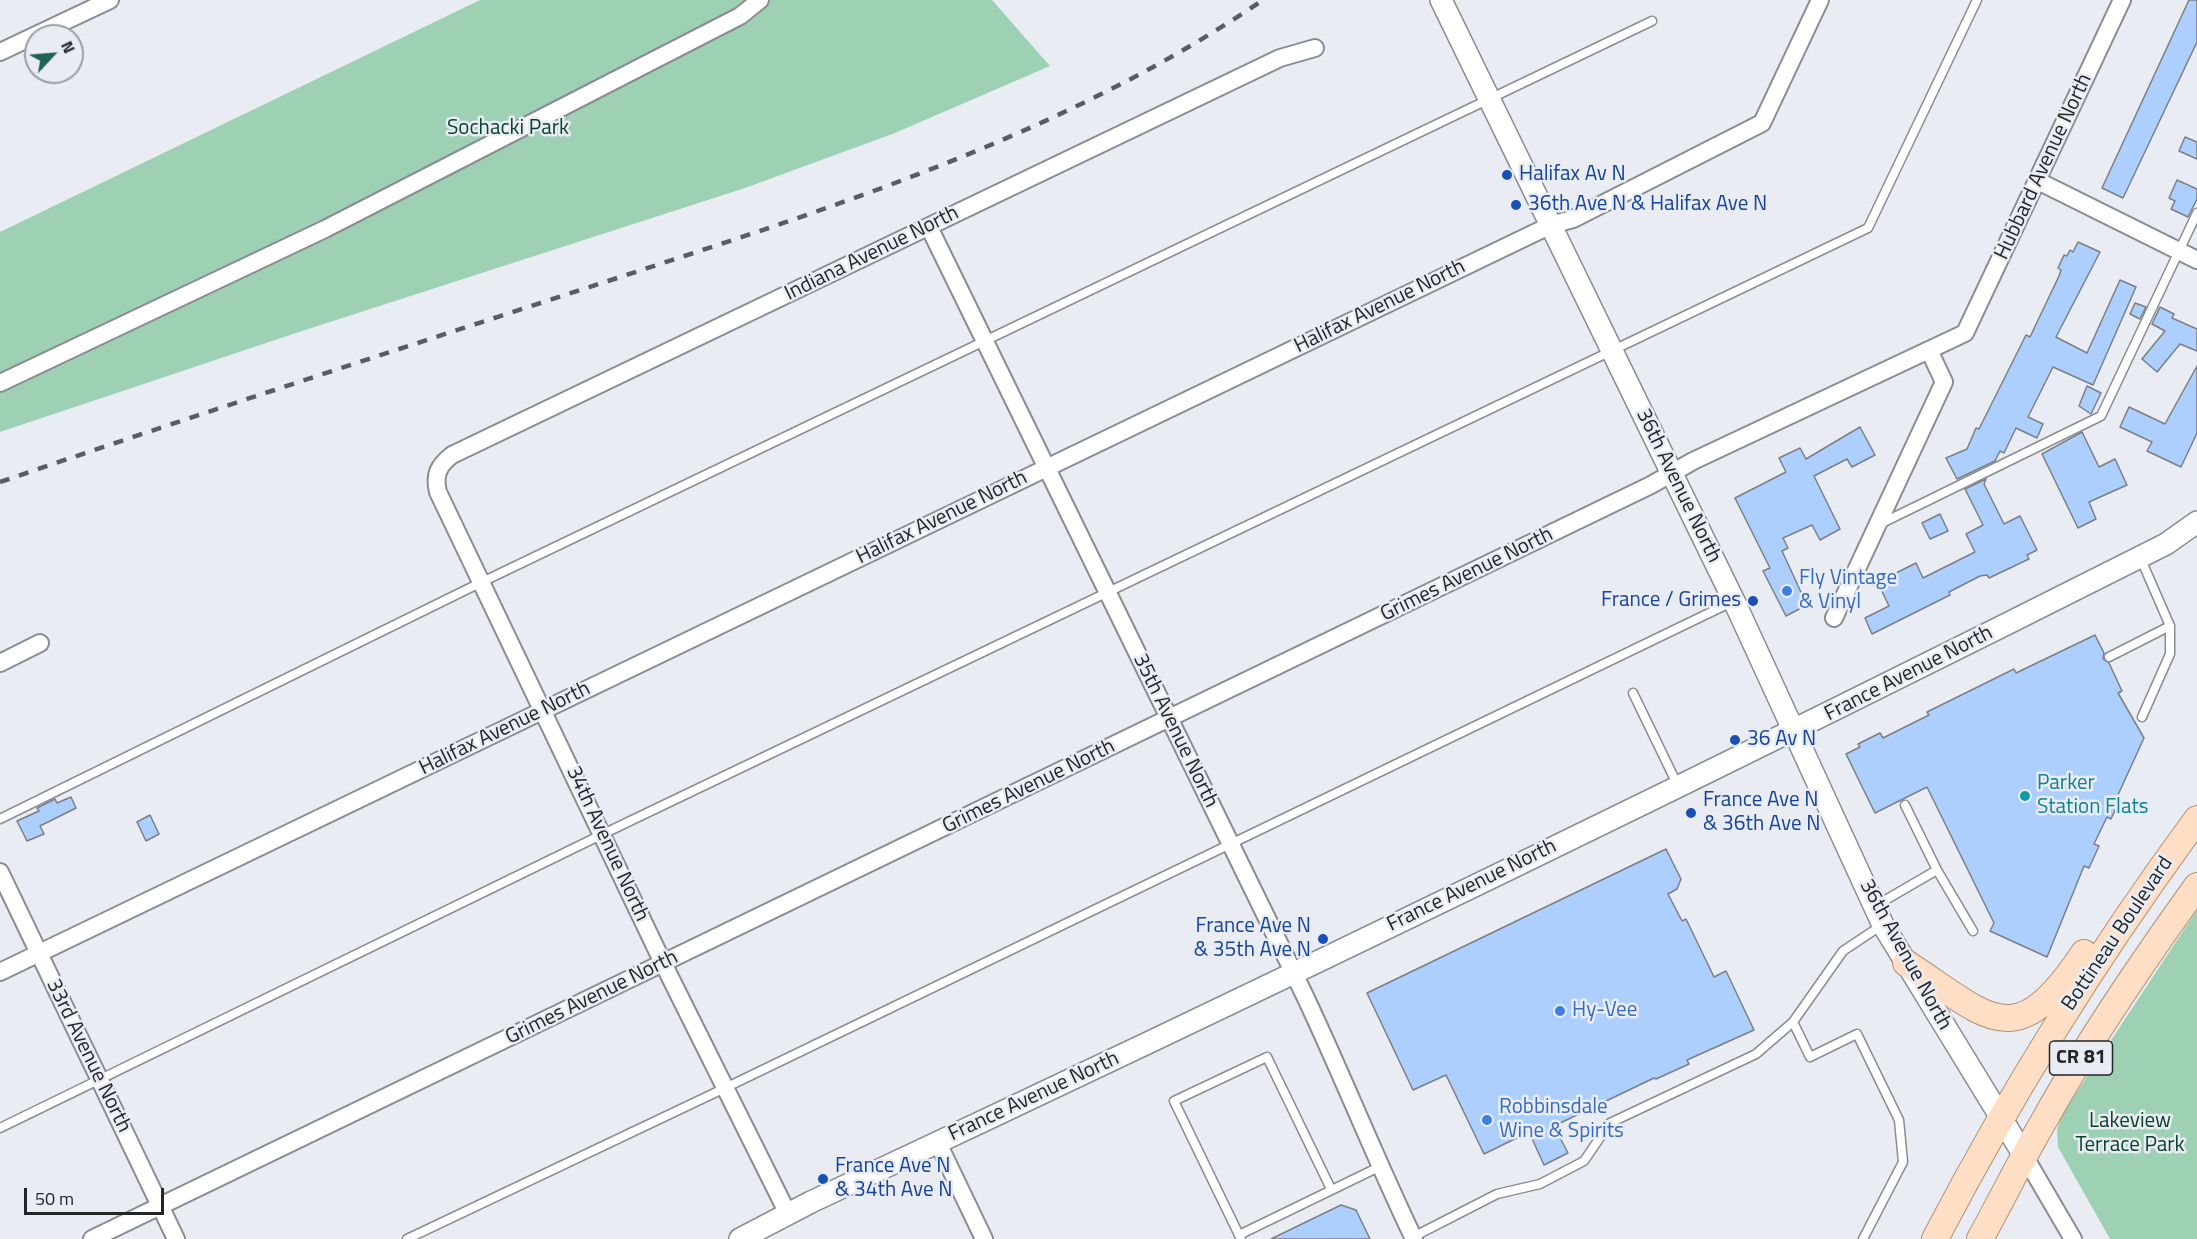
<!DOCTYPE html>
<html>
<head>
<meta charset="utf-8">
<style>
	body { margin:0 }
	#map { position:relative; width:2197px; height:1239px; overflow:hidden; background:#e9edf3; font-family:"Titillium Web",sans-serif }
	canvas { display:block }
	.north { position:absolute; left:24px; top:24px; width:60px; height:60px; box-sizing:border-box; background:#e9edf3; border:2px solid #9a9da1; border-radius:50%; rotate:64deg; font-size:16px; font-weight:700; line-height:24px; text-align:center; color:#232527 }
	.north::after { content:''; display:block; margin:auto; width:21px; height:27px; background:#1e6355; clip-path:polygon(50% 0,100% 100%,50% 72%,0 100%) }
	.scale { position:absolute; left:24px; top:1188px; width:140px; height:27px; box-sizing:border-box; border:3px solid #232527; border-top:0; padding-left:8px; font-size:18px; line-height:21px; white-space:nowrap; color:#232527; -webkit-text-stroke:4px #e9edf3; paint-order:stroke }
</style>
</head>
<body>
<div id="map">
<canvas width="2197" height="1239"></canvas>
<div class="north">N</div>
<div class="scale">50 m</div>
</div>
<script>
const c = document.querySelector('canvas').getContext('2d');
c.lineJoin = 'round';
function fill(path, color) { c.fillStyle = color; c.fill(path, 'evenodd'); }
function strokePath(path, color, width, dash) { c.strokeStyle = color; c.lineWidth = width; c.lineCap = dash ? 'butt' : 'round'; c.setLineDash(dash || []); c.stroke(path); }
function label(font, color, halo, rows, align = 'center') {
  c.font = font + ' "Titillium Web",sans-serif'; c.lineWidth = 5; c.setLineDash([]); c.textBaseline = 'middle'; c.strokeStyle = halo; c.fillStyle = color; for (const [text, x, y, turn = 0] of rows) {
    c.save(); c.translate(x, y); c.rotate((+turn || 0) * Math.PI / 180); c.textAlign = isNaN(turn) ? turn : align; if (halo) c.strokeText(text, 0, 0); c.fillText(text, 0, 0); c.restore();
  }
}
fill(new Path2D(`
	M 480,0 L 992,0 L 1050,66 L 895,133 L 745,188 L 299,332 L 0,432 L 0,232 Z
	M 2197,910 L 2197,1239 L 2110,1239 L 2058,1147 L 2057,1130 L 2061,1116 Z`), '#9ed1b4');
const building = new Path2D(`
	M 2189,0 L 2197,0 L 2197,42 L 2123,198 L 2102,188 Z
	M 2185,137 L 2197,142 L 2197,159 L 2179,151 Z
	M 2177,180 L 2197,189 L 2197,199 L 2188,217 L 2171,209 L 2175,201 L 2169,198 Z
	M 2078,242 L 2100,252 L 2056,337 L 2087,353 L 2120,280 L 2136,287 L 2093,385 L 2053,367 L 2028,417 L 2043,424 L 2037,438 L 2016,428 L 2004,453 L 2000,451 L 1995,461 L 1957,479 L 1946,458 L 1967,449 L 1976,428 L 1979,429 L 2026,335 L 2030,337 L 2059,276 L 2061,270 L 2058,268 L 2064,255 L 2067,256 L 2070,250 L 2073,252 Z
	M 2135,303 L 2146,307 L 2140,319 L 2130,314 Z
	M 2160,307 L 2174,314 L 2172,318 L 2197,329 L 2197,351 L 2180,344 L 2157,372 L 2142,359 L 2165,331 L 2152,324 Z
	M 2197,366 L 2197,433 L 2181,467 L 2147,451 L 2152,442 L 2120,427 L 2129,407 L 2165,424 Z
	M 2087,386 L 2101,393 L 2091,414 L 2079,406 Z
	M 1860,427 L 1875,455 L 1852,467 L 1847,459 L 1814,476 L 1840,529 L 1820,540 L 1812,525 L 1783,538 L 1788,548 L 1782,551 L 1807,605 L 1786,616 L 1763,571 L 1770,568 L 1735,498 L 1786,472 L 1779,458 L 1800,448 L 1806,459 Z
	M 2082,432 L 2099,467 L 2115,459 L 2127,485 L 2089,502 L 2096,519 L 2078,528 L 2042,454 Z
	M 1986,479 L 1984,484 L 2004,524 L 2020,516 L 2037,550 L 2027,555 L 2029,559 L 1989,578 L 1987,575 L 1980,576 L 1949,592 L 1950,595 L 1872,634 L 1865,618 L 1889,606 L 1880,587 L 1892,581 L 1890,576 L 1916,563 L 1923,578 L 1975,552 L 1966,534 L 1983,525 L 1965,489 Z
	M 1940,514 L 1948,531 L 1930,539 L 1922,523 Z
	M 2095,635 L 2104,653 L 2103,659 L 2109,663 L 2122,691 L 2118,693 L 2144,738 L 2117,797 L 2121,798 L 2111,819 L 2107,817 L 2094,844 L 2099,846 L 2089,868 L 2084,866 L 2047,957 L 1990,931 L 1994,923 L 1927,787 L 1875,813 L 1846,754 L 1860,747 L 1858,744 L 1880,733 L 1883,738 L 1929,715 L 1927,712 L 2014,669 L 2016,673 Z
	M 71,797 L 76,808 L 40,826 L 44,834 L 27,841 L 17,821 L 39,811 L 37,808 L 55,799 L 57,803 Z
	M 150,815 L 159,834 L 146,841 L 137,822 Z
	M 1666,849 L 1681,879 L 1677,889 L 1668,894 L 1682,921 L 1686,919 L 1714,977 L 1726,971 L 1754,1030 L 1687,1060 L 1689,1064 L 1656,1079 L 1654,1078 L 1554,1126 L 1568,1153 L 1544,1165 L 1529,1132 L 1484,1154 L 1446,1075 L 1413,1090 L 1367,993 Z
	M 1341,1205 L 1356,1210 L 1370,1239 L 1271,1239 Z`);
fill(building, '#adcffd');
strokePath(building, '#7b7f85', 1.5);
const service = new Path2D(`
	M 1880,524 L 2101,416 L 2197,213
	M 2109,657 L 2170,626 L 2140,557
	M 1633,693 L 1678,786
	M 2142,717 L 2170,654 L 2170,626
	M 1905,805 L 1937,870 L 1973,931
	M 0,819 L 482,582 L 1652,21
	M 1875,906 L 1937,870
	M 1793,1022 L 1810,1057 L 1857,1034 L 1899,1120 L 1903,1162 L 1863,1239
	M 0,1128 L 603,834 L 1868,228 L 1977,0
	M 1239,1235 L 1174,1101 L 1267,1057 L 1331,1189
	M 1413,1237 L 1497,1194 L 1540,1184 L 1584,1161 L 1610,1123 L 1756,1054 L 1793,1022 L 1843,951 L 1882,925
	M 407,1239 L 725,1088 L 1734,601
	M 1241,1239 L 1239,1235 L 1379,1167`);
const minor = new Path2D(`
	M 0,52 L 110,0
	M 2038,181 L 2197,260
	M 929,227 L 1303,992 C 1342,1074 1375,1158 1414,1239
	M 0,383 L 325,229 L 740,16 L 760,0
	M 1834,618 L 1944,382 L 1929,350
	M 0,663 L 40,643
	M 0,872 L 176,1239
	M 0,972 L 1551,225 L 1573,219 L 1762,123 L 1820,0
	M 938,1143 L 984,1239
	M 2025,1157 L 2073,1239
	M 788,1214 L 663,963 L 438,492 C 434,475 438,466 452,455 L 1280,58 L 1315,48
	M 92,1239 L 1651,485 L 1693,461 L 1965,333 L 2122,0`);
const tertiary = new Path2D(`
	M 1441,0 L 1734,601 L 1883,925 L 2025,1157
	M 740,1239 L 811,1202 C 1266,989 1718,770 2166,544 L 2197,522`);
const primary = new Path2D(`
	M 1906,963 C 1991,1019 2015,1056 2084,953
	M 1935,1239 C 2011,1093 2099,952 2197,819
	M 1980,1239 C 2002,1199 2022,1158 2045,1119 C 2090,1038 2143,961 2197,886`);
strokePath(service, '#898d93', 11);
strokePath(minor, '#898d93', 20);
strokePath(tertiary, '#898d93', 24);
strokePath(primary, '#b19074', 28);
strokePath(service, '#fff', 8);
strokePath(minor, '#fff', 16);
strokePath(tertiary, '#fff', 21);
strokePath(primary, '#fedfc5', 26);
strokePath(new Path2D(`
	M 0,482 C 202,413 405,347 608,281 C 834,207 1064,135 1263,0`), '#5a5d60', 4.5, [10, 10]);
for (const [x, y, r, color] of [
	[1507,175,6,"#1a4fb4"],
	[1516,205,6,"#1a4fb4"],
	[1787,591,6,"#3f7fe0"],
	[1753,601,6,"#1a4fb4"],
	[1735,740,6,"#1a4fb4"],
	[2025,796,6,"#0f9aa8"],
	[1691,813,6,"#1a4fb4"],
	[1323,939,6,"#1a4fb4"],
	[1560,1011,6,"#3f7fe0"],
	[1487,1120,6,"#3f7fe0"],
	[823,1179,6,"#1a4fb4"]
]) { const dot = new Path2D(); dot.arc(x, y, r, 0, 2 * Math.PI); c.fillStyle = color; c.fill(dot); strokePath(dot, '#e9edf3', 2); }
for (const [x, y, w] of [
	[2081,1058,63]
]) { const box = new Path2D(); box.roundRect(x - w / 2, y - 17, w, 34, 4.5); c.fillStyle = '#e9edf3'; c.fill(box); strokePath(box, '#232527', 1.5); }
label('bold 20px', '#232527', null, [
	["CR 81",2081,1058]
]);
label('21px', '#07452b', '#e9edf3', [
	["Sochacki Park",508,129],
	["Lakeview",2130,1122],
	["Terrace Park",2130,1146]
]);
label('21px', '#232527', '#e9edf3', [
	["Hubbard Avenue North",2044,167,-65],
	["Indiana Avenue North",872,254,-26],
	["Halifax Avenue North",1380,307,-26],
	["36th Avenue North",1678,486,64],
	["Halifax Avenue North",942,518,-26],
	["Grimes Avenue North",1467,575,-26],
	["France Avenue North",1909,674,-27],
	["Halifax Avenue North",505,729,-26],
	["35th Avenue North",1175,731,64],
	["Grimes Avenue North",1029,787,-26],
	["34th Avenue North",607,844,65],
	["France Avenue North",1472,886,-26],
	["Bottineau Boulevard",2118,934,-56],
	["36th Avenue North",1905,955,61],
	["Grimes Avenue North",592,998,-26],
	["33rd Avenue North",88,1056,64],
	["France Avenue North",1034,1097,-25]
]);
label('21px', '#164399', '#e9edf3', [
	["Halifax Av N",1519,175],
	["36th Ave N & Halifax Ave N",1528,205],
	["France / Grimes",1741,601,"right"],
	["36 Av N",1747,740],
	["France Ave N",1703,801],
	["& 36th Ave N",1703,825],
	["France Ave N",1311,927,"right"],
	["& 35th Ave N",1311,951,"right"],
	["France Ave N",835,1167],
	["& 34th Ave N",835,1191]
], 'left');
label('21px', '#366cbe', '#e9edf3', [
	["Fly Vintage",1799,579],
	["& Vinyl",1799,603],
	["Hy-Vee",1572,1011],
	["Robbinsdale",1499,1108],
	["Wine & Spirits",1499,1132]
], 'left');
label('21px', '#0d838f', '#e9edf3', [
	["Parker",2037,784],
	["Station Flats",2037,808]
], 'left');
</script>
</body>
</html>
